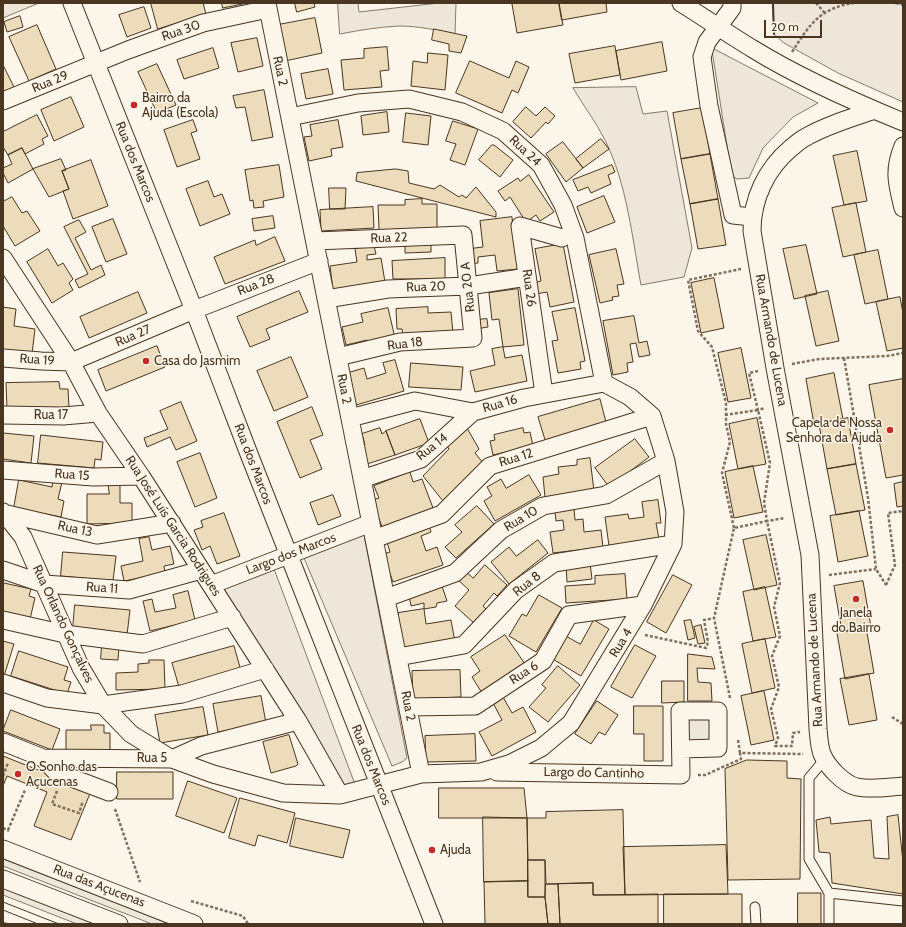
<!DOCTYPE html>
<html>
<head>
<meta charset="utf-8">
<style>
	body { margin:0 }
	#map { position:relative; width:906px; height:927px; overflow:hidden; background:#fbf6e9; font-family:Cabin,sans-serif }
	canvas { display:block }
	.frame { position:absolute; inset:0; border:4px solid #4a3520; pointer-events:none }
	.scale { position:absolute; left:764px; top:20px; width:58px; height:18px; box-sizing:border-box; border:2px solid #4a3520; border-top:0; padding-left:5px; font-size:12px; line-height:14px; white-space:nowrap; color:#4a3520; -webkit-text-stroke:3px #fbf6e9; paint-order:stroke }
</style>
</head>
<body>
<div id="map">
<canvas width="906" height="927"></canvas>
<div class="frame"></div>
<div class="scale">20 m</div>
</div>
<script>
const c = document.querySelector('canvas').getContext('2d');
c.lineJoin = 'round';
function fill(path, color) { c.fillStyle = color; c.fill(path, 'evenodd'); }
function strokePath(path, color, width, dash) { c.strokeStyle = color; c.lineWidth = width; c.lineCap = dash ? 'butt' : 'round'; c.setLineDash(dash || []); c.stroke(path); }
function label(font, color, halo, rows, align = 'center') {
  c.font = font + ' Cabin,sans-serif'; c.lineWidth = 3; c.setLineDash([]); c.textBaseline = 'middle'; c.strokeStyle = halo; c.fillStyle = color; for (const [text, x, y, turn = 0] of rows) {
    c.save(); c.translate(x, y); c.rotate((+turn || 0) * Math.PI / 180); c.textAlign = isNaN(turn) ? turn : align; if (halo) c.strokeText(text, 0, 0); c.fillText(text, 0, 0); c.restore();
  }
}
const green = new Path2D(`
	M 3,3 L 39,3 L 3,18 Z
	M 338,3 L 358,3 L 359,12 L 439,3 L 456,3 L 455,34 C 437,30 418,26 399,26 C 379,27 360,30 340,34 Z
	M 773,3 L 903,3 L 903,102 L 838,73 L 784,43 L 774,34 Z
	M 712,48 L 818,103 L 793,117 L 763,148 L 749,178 L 737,179 L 732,176 Z
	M 636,87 L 643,114 L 667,111 L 692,248 L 684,277 L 641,285 C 632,237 627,184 605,140 C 596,122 583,105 573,88 Z
	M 364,535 L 407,758 L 402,762 L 392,766 L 304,558 Z
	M 274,569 L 356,787 L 343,785 L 221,588 Z`);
fill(green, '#ede6d9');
strokePath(green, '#887966', 1);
const parking = new Path2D(`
	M 680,711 L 718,711 L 718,748 L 681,749 Z
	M 3,859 L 162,921 L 168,924 L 152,924 L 3,866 Z
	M 3,887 L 97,924 L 77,924 L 3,895 Z`);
fill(parking, '#ede7d9');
strokePath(parking, '#887966', 1);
const building = new Path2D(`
	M 151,3 L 203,3 L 206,14 L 158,29 Z
	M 222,3 L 247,3 L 223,8 Z
	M 295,3 L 314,3 L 315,7 L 297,12 Z
	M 519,3 L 559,3 L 563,25 L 517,33 L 512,4 Z
	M 559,3 L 606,3 L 607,12 L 562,20 Z
	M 144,7 L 151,28 L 127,37 L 119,15 Z
	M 20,16 L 23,27 L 7,32 L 4,22 Z
	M 315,18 L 322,53 L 285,61 L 278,25 Z
	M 37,25 L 56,69 L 29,81 L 9,37 Z
	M 434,29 L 467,36 L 461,53 L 449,51 L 449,44 L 432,40 Z
	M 257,38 L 263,66 L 238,72 L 231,43 Z
	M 662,42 L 667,71 L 621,80 L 616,51 Z
	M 615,46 L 620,75 L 575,83 L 569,54 Z
	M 387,47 L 389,70 L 380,71 L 382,87 L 344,90 L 341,60 L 364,58 L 364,49 Z
	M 213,48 L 219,68 L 184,79 L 177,60 Z
	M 428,53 L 448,55 L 445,90 L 411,86 L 413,61 L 427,63 Z
	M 470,61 L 509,78 L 516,61 L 529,67 L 518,93 L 512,90 L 502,113 L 456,93 Z
	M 157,64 L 176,105 L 157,113 L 138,72 Z
	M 4,67 L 14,87 L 3,92 L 3,68 Z
	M 328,69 L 333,94 L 306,99 L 301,74 Z
	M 264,90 L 273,137 L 252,141 L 245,107 L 236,108 L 233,96 Z
	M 71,97 L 84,127 L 54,141 L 41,110 Z
	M 526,107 L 536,116 L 545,107 L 555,116 L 548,124 L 546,122 L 531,138 L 513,122 Z
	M 702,108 L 710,154 L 681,159 L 673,113 Z
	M 387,112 L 389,132 L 363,135 L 361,116 Z
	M 406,113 L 431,116 L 428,145 L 403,142 Z
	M 37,115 L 48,136 L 42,139 L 44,144 L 25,154 L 22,148 L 8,155 L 3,147 L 3,132 Z
	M 193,120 L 197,131 L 191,133 L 200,159 L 177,167 L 164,130 Z
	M 338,120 L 343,147 L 331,149 L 332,156 L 309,161 L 304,137 L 312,136 L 310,125 Z
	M 453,121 L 478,129 L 465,165 L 450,160 L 456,144 L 446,141 Z
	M 601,139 L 609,149 L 583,168 L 576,159 Z
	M 563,142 L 583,168 L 566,182 L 546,154 Z
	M 492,145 L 494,145 L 513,160 L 500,177 L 479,160 Z
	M 22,148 L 33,169 L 8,183 L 3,173 L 3,168 L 12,164 L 8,155 Z
	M 857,151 L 867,201 L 844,205 L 833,156 Z
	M 710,154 L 718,199 L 690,204 L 681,159 Z
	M 61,159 L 66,170 L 62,171 L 69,189 L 49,197 L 33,169 Z
	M 91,160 L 108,206 L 73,219 L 63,191 L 69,189 L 62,171 Z
	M 279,165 L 284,197 L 263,201 L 264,207 L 254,208 L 253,200 L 250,201 L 245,170 Z
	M 612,165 L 615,172 L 608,175 L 611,184 L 591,193 L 588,187 L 578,191 L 573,180 Z
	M 396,169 L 408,171 L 409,183 L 434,189 L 440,185 L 459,197 L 462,195 L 466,198 L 476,187 L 496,212 L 496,217 L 356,181 L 357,173 Z
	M 529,175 L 554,212 L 540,221 L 536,215 L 526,222 L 510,197 L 505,201 L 498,191 L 518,178 L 520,181 Z
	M 208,181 L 214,197 L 222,194 L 230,214 L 200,226 L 186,189 Z
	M 329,188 L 346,188 L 345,209 L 330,209 Z
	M 604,196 L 615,222 L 587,233 L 577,207 Z
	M 12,197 L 22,213 L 27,211 L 40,231 L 15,246 L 3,226 L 3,202 Z
	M 422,199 L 422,204 L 437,204 L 437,228 L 379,230 L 378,205 L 405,205 L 405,200 Z
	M 718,199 L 726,245 L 698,249 L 690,204 Z
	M 856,203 L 866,252 L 843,257 L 832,208 Z
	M 373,207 L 374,228 L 321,231 L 320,210 Z
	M 273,216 L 275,228 L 254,231 L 252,219 Z
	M 512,217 L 518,269 L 497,271 L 495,255 L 478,257 L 478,263 L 469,264 L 467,249 L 483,247 L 480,221 Z
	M 113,219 L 127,254 L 106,262 L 92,227 Z
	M 79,220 L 86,232 L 75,238 L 91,270 L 101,265 L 105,275 L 79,288 L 75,280 L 88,274 L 64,227 Z
	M 275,237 L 285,261 L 225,284 L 214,257 L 255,240 L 256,245 Z
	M 431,241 L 431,252 L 405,253 L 405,242 Z
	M 563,244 L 574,302 L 550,307 L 547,292 L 536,294 L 533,283 L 541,281 L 535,249 Z
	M 806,245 L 817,294 L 794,299 L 783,249 Z
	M 374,246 L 376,254 L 367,255 L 367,260 L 381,258 L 385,282 L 333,290 L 330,266 L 357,262 L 355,249 Z
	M 48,249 L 58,266 L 63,263 L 73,279 L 69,283 L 73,290 L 52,303 L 27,262 Z
	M 616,249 L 624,284 L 617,285 L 619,296 L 612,297 L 613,300 L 600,303 L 589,255 Z
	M 878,250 L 888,299 L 865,304 L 854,255 Z
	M 445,258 L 445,279 L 393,279 L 392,261 Z
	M 714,278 L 724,328 L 701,333 L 691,283 Z
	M 518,289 L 524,345 L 503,347 L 499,319 L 492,320 L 489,293 Z
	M 299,291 L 308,312 L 266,329 L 270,339 L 250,347 L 237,317 Z
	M 828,291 L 839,341 L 816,346 L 805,296 Z
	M 138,292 L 147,313 L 89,338 L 80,317 Z
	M 900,297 L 903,313 L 903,348 L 887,351 L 876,302 Z
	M 3,307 L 16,309 L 14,326 L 35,329 L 32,354 L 3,350 Z
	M 428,307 L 428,313 L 451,312 L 453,333 L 403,336 L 402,329 L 397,329 L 396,309 Z
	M 388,308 L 395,338 L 368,344 L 367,340 L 346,345 L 342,327 L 363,322 L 361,314 Z
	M 575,308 L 585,361 L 580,362 L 581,369 L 558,373 L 552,341 L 558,340 L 552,312 Z
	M 634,316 L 639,343 L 647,341 L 650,355 L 639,357 L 636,343 L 630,344 L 633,362 L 627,363 L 628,372 L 613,375 L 603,321 Z
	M 487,319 L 488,327 L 476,329 L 475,320 Z
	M 157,346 L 165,367 L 106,391 L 98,370 Z
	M 503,347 L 505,358 L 522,355 L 527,381 L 475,392 L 470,371 L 495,365 L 492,349 Z
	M 741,348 L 751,398 L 728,402 L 718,353 Z
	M 291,357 L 308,397 L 274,411 L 257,371 Z
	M 395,360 L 404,391 L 356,405 L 347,373 L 364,368 L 367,379 L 386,373 L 383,363 Z
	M 411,363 L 463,367 L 461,390 L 409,387 Z
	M 834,373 L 843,419 L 814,424 L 806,379 Z
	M 903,379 L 903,475 L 886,478 L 869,385 Z
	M 59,382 L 60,389 L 68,389 L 69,408 L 7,410 L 6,383 Z
	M 600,399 L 607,426 L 546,443 L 538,417 Z
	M 181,402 L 197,441 L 176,450 L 170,437 L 147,447 L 144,438 L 168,429 L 160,411 Z
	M 312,407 L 323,435 L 310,440 L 322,469 L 300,478 L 277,422 Z
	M 757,418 L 766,464 L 738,469 L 729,424 Z
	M 848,418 L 856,464 L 827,469 L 819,424 Z
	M 420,419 L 429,443 L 395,455 L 386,431 Z
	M 380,428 L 382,434 L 386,431 L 395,455 L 367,464 L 362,446 L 365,445 L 362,434 Z
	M 467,428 L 479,449 L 475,453 L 484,464 L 443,501 L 423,476 L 449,449 L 447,446 Z
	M 523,428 L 524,433 L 530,432 L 533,446 L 493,455 L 490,441 L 495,440 L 494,435 Z
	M 3,433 L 34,436 L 31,463 L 3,459 Z
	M 41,435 L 103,442 L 101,460 L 95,459 L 94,468 L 38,463 Z
	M 635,439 L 649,457 L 609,487 L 595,468 Z
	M 200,453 L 217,498 L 195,507 L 177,462 Z
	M 590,458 L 594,491 L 545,497 L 543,477 L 559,474 L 558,467 L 577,465 L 577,460 Z
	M 856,464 L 865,510 L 836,515 L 827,469 Z
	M 753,466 L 763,512 L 734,518 L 725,472 Z
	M 410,472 L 413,482 L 422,479 L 433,508 L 382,527 L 372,500 L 379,498 L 374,486 Z
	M 529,475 L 541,495 L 495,521 L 484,501 L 492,496 L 487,487 L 501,479 L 506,488 Z
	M 19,480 L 52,487 L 53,480 L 62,482 L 58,499 L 64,501 L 61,517 L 14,508 Z
	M 108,482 L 120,482 L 120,503 L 132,503 L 132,523 L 87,524 L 87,494 L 109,494 Z
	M 903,482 L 903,506 L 897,507 L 894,484 Z
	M 333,495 L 341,516 L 318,525 L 310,503 Z
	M 658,500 L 661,523 L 656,523 L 659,539 L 609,546 L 605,517 L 628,514 L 629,519 L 644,517 L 642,502 Z
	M 477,506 L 494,524 L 456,558 L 445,547 L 462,532 L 455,525 Z
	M 574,509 L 575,520 L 583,519 L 584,532 L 601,530 L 603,547 L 553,553 L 550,532 L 564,530 L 563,520 L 556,521 L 555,511 Z
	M 859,511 L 868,556 L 838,562 L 830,516 Z
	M 224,513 L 240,556 L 217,564 L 210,546 L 202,550 L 194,530 L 203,527 L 201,521 Z
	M 428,522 L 431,532 L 421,536 L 426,551 L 437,547 L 443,565 L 393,582 L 383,554 L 390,552 L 385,536 Z
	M 766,535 L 777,585 L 754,590 L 743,540 Z
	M 149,537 L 152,550 L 170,546 L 174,564 L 164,566 L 165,573 L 124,581 L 121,566 L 143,561 L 139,539 Z
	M 538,540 L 548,553 L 509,584 L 491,562 L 509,547 L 516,556 Z
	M 63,552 L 116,556 L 113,581 L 61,576 Z
	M 590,563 L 592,579 L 567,582 L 566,565 Z
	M 485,565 L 507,585 L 497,596 L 494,593 L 483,606 L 486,609 L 474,623 L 455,606 L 469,590 L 457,579 L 464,570 L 473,578 Z
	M 625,574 L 627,599 L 566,603 L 565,586 L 595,584 L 595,576 Z
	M 673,575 L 692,585 L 666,633 L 647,622 Z
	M 863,581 L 871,627 L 842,632 L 834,586 Z
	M 4,583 L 31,589 L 29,596 L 35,598 L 30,619 L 3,613 Z
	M 442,586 L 447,601 L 437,603 L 436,607 L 424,609 L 424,603 L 411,606 L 409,595 Z
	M 765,587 L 776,637 L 753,641 L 743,592 Z
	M 188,591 L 195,620 L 150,631 L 143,601 L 152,599 L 155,612 L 176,608 L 173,595 Z
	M 539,595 L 562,608 L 536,652 L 509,636 L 522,614 L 526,616 Z
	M 75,605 L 130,610 L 127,635 L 73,629 Z
	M 424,609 L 426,624 L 451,620 L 455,642 L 403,650 L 398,613 Z
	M 594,620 L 609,629 L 581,676 L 551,658 L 564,635 L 580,644 Z
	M 691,620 L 695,638 L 688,640 L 684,621 Z
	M 701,625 L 705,643 L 698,644 L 694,627 Z
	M 866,627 L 874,673 L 845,679 L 837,633 Z
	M 505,635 L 525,664 L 482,693 L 472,677 L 480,671 L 471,657 Z
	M 765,639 L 775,688 L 752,693 L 742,644 Z
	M 3,641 L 14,644 L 4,676 L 3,675 Z
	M 635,645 L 656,656 L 632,698 L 611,687 Z
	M 102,646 L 119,647 L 118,660 L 101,659 Z
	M 234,646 L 241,671 L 179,687 L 172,663 Z
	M 19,651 L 68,667 L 64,680 L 71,682 L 67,694 L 11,676 Z
	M 688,654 L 712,657 L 715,669 L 697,668 L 698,682 L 711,683 L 712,701 L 688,701 Z
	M 149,660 L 164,660 L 165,689 L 116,690 L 116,673 L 138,672 L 138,664 L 149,663 Z
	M 558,666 L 580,685 L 548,722 L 529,707 L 546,688 L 542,685 Z
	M 460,670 L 461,697 L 413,699 L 412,671 Z
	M 869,674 L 877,720 L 849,725 L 840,679 Z
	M 662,681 L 684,681 L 684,702 L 662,703 Z
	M 764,691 L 774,740 L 751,745 L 741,696 Z
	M 261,696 L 266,723 L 218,732 L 213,704 Z
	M 503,697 L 512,713 L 523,707 L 536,732 L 492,756 L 479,732 L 502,720 L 493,703 Z
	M 597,701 L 618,715 L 605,735 L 599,732 L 591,744 L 575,734 Z
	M 634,706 L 663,706 L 663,761 L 644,761 L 644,734 L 634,734 Z
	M 203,707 L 208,735 L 160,743 L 155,715 Z
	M 11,710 L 60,729 L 52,750 L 3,731 Z
	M 91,725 L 104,725 L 104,733 L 110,733 L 110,755 L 66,756 L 66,730 L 91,730 Z
	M 475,734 L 476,761 L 426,762 L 425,736 Z
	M 289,735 L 298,764 L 296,766 L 271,773 L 263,742 Z
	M 3,756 L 91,791 L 71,840 L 34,826 L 47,792 L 7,776 L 3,786 Z
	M 747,760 L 787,761 L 787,778 L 801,779 L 800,879 L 728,880 L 725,769 Z
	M 117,772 L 173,772 L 173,799 L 117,799 Z
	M 188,781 L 237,798 L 224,833 L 176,816 Z
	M 439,788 L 524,788 L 527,818 L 439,818 Z
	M 240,798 L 295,813 L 287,843 L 258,835 L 255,846 L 229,838 Z
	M 623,810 L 625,895 L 593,895 L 593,883 L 546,884 L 545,860 L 528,860 L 527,818 L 546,818 L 546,812 Z
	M 898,815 L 903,862 L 903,894 L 832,883 L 830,853 L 819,852 L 816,820 L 830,817 L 831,824 L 871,820 L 874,858 L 889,859 L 887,817 Z
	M 483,817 L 527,818 L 528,881 L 484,882 Z
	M 296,818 L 350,830 L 343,858 L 290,846 Z
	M 726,845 L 728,894 L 625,895 L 623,847 Z
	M 528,860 L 545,860 L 545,897 L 528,897 Z
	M 528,881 L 528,897 L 545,897 L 548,924 L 485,924 L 484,882 Z
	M 593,883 L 593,895 L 658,894 L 658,924 L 560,924 L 558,884 Z
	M 546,884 L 558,884 L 560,924 L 548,924 L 545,897 Z
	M 798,893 L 821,893 L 821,924 L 798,924 Z
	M 664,894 L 742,894 L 742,924 L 664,924 Z`);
fill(building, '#ecdcbc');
strokePath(building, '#4a3520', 1);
const service = new Path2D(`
	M 825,759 L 809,778 L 809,859 L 829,893 L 829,924
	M 829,893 L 903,901
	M 755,907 L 756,924`);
const minor = new Path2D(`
	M 72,3 L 194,310 L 249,454 L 434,924
	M 267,3 L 421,774
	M 681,3 C 705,18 728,34 753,49 C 800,78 852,101 903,122
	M 732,3 L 732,8 L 707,42 L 702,57 L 709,106 L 733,215 L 752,217
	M 3,101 L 128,50 L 203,23 L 268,9
	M 875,110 C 851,118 827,125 806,137 C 800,140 796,144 791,148 C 766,169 752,199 752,231 L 775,368 L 810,555 L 818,729 C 819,737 819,746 822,754 C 827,766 843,784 857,787 C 872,790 888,787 903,786
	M 290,117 L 358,103 L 409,99 L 462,112 L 503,131 L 541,165 L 563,205 L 575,238 L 604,383
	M 903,146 C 893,171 897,183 903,208
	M 315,241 L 463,235 L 473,338 L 400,342 L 338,357
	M 3,258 L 71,362 L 98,413 L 141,476 L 298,721 L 340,795
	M 326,299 L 388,289 L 469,286 L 527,277
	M 3,358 L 41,361 L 71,362 L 194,310 L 319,261
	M 544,394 L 520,226 L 562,238
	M 3,415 L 63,416 L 98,413
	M 350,418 L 415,401 L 473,412 L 524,398 L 604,383
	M 3,470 L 93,477 L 141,476
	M 362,479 L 421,459 L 473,412
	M 3,512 L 23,537 L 81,668 L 103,705 L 131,734 L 172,759 L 213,774 L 283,793 L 340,795 L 421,774 L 481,772 L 509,764 L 541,748 L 571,723 L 643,605 L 673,544 L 675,512 L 666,461 L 652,416 L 630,397 L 604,383
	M 3,513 L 97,535 L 172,523
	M 374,539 L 442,514 L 490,466 L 652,416
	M 3,570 L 44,584 L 129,590 L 201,570
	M 211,585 L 371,523
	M 386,598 L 455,573 L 501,530 L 543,506 L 606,495 L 666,461
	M 3,620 L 65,634 L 143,644 L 232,617
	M 398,657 L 464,645 L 516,590 L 554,563 L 673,544
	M 3,683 L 47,698 L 103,705 L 182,694 L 265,669
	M 408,707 L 475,706 L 543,661 L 569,615 L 643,605
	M 3,742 L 43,758 L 172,759 L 201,746 L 298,721
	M 43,758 L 56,772 L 109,792
	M 497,772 L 681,775 L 680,711 L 718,711 L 718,748 L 681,749
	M 3,849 L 194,924
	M 3,879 L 119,924`);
strokePath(service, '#4a3520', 11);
strokePath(minor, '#4a3520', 19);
strokePath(new Path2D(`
	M 816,3 L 824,12
	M 896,3 L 903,5
	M 792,52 C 810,24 820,8 854,3
	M 844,358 L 868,498 L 876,569 L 886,585
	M 792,364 L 819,359 L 887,356 L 903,353
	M 758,371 L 749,373 L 758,410 L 765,408
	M 725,415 L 758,410 L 770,463 L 764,503 L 767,521 L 785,518
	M 734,528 L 722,473 L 730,442 L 726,424 L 726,403 L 712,347 L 698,331 L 688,280 L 741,269
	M 829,575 L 876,569
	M 886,585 L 895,565 L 888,513 L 903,511
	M 645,635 L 706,648 L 708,642 L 704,620 L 714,618
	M 730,698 L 714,618 L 734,528 L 767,521 L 780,583 L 774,607 L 780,636 L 772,656 L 779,687 L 771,709 L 778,738 L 775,746 L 792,746 L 793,733 L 800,732
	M 892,717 L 903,724
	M 738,740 L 740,753
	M 698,775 L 705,775 L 741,759 L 740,753 L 803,754
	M 3,776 L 8,763
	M 57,791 L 52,804 L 79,813 L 83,801
	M 115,809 L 140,882
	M 3,828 L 9,831
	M 8,830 L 25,790
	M 191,901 L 243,916 L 248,924`), '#7f6f5c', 2.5, [3, 2]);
strokePath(service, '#fbf6e9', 9);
strokePath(minor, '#fbf6e9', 17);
strokePath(new Path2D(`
	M 3,902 L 59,924
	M 3,910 L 38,924`), '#4a3520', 1);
strokePath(new Path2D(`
	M 773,3 L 774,34
	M 3,923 L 7,924`), '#4a3520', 2);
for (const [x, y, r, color] of [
	[134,105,4,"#c62828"],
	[146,361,4,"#c62828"],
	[890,430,4,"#c62828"],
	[856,599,4,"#c62828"],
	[18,774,4,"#c62828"],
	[432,850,4,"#c62828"]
]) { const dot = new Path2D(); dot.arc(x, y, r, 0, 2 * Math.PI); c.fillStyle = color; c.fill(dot); strokePath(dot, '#fbf6e9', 1.5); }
label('13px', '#4a3520', '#fbf6e9', [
	["Rua 30",181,31,-19],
	["Rua 2",280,71,78],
	["Rua 29",50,82,-22],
	["Rua 24",525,151,43],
	["Rua dos Marcos",135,162,68],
	["Rua 22",389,238,-2],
	["Rua 28",256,285,-21],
	["Rua 20",426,287,-2],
	["Rua 20 A",468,287,-96],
	["Rua 26",529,288,82],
	["Rua 27",133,336,-23],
	["Rua Armando de Lucena",771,340,80],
	["Rua 18",405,344,-7],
	["Rua 19",37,360,4],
	["Rua 2",344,389,79],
	["Rua 16",500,404,-16],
	["Rua 17",51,415],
	["Rua 14",432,447,-38],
	["Rua 12",516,458,-17],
	["Rua dos Marcos",253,464,69],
	["Rua 15",72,475,4],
	["Rua 10",521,519,-31],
	["Rua José Luís Garcia Rodrigues",173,526,57],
	["Rua 13",75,529,12],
	["Largo dos Marcos",291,554,-21],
	["Rua 8",527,584,-38],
	["Rua 11",102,588,4],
	["Rua Orlando Gonçalves",63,624,65],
	["Rua 4",621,643,-59],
	["Rua Armando de Lucena",815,660,-93],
	["Rua 6",524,673,-33],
	["Rua 2",408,706,79],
	["Rua 5",152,758],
	["Rua dos Marcos",371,765,68],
	["Largo do Cantinho",594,773,1],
	["Rua das Açucenas",99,886,21]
]);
label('13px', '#4a3520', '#fbf6e9', [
	["Bairro da",142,98],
	["Ajuda (Escola)",142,113],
	["Casa do Jasmim",154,361],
	["Capela de Nossa",882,423,"right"],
	["Senhora da Ajuda",882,438,"right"],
	["Janela",856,613,"center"],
	["do Bairro",856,628,"center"],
	["O Sonho das",26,767],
	["Açucenas",26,782],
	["Ajuda",440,850]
], 'left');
</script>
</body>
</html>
